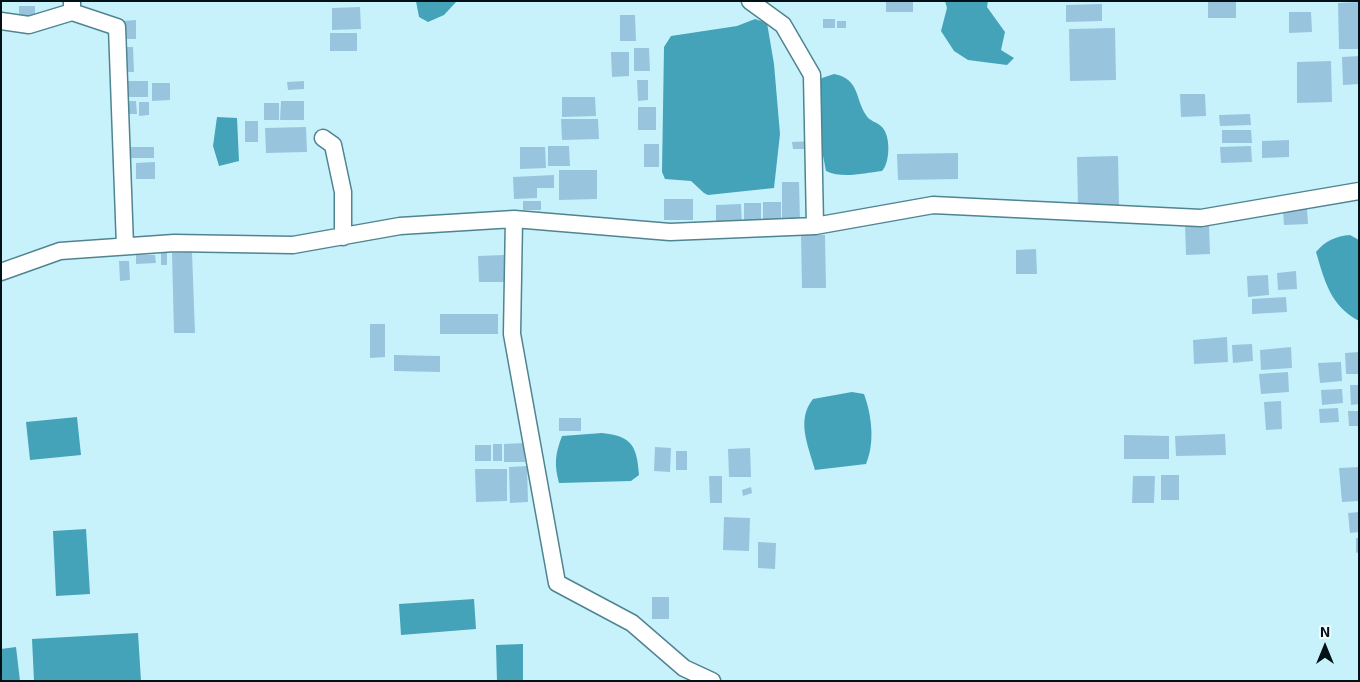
<!DOCTYPE html>
<html>
<head>
<meta charset="utf-8">
<style>
	body { margin:0 }
	#map { position:relative; width:1360px; height:682px; overflow:hidden; background:#c7f2fc; font-family:"Exo 2",sans-serif }
	canvas { display:block }
	.frame { position:absolute; inset:0; border:2px solid #001217; pointer-events:none }
	.north { position:absolute; left:1300px; top:622px; width:50px; height:50px; -webkit-text-stroke:4px #eef9fb; paint-order:stroke; rotate:0deg; font-size:14px; font-weight:700; line-height:20px; text-align:center; color:#001217 }
	.north::after { content:''; display:block; margin:auto; width:18px; height:22px; background:#001217; clip-path:polygon(50% 0,100% 100%,50% 72%,0 100%) }
</style>
</head>
<body>
<div id="map">
<canvas width="1360" height="682"></canvas>
<div class="frame"></div>
<div class="north">N</div>
</div>
<script>
const c = document.querySelector('canvas').getContext('2d');
c.lineJoin = 'round';
function fill(path, color) { c.fillStyle = color; c.fill(path, 'evenodd'); }
function strokePath(path, color, width, dash) { c.strokeStyle = color; c.lineWidth = width; c.lineCap = dash ? 'butt' : 'round'; c.setLineDash(dash || []); c.stroke(path); }
fill(new Path2D(`
	M 416,1 L 457,1 L 444,15 L 428,22 L 419,17 Z
	M 945,1 L 988,1 L 987,7 L 1005,32 L 1001,50 L 1014,58 L 1007,65 L 968,60 L 954,51 L 941,31 L 947,8 Z
	M 755,19 L 767,23 L 774,64 L 780,134 L 774,188 L 708,195 L 704,193 L 691,181 L 665,179 L 662,172 L 664,47 L 671,36 L 737,26 Z
	M 834,74 C 860,79 855,99 866,115 C 869,121 877,122 882,127 C 891,136 890,163 882,171 C 864,173 843,179 826,171 L 819,135 L 819,82 L 822,78 Z
	M 217,117 L 237,118 L 239,161 L 219,166 L 213,146 Z
	M 1350,235 L 1359,240 L 1359,321 C 1330,305 1325,282 1316,252 C 1325,241 1336,236 1350,235 Z
	M 852,392 L 864,394 C 872,416 875,443 866,464 L 815,470 C 808,445 796,420 813,399 Z
	M 77,417 L 81,455 L 30,460 L 26,422 Z
	M 602,433 C 632,436 637,446 639,475 L 631,481 L 559,483 C 554,465 555,454 562,436 Z
	M 86,529 L 90,594 L 56,596 L 53,531 Z
	M 474,599 L 476,629 L 401,635 L 399,604 Z
	M 138,633 L 141,681 L 34,681 L 32,639 Z
	M 523,644 L 523,681 L 497,681 L 496,645 Z
	M 16,647 L 20,681 L 1,681 L 1,649 Z`), '#44a3b8');
fill(new Path2D(`
	M 886,1 L 913,1 L 913,12 L 886,12 Z
	M 1208,1 L 1236,1 L 1236,18 L 1208,18 Z
	M 1359,2 L 1359,49 L 1339,49 L 1338,3 Z
	M 1102,4 L 1102,21 L 1066,22 L 1066,5 Z
	M 19,6 L 35,6 L 35,16 L 19,16 Z
	M 360,7 L 361,29 L 332,30 L 332,8 Z
	M 1289,12 L 1311,12 L 1312,32 L 1289,33 Z
	M 620,15 L 635,15 L 636,41 L 620,41 Z
	M 823,19 L 835,19 L 835,28 L 823,28 Z
	M 136,20 L 136,39 L 123,39 L 122,21 Z
	M 837,21 L 846,21 L 846,28 L 837,28 Z
	M 1115,28 L 1116,80 L 1070,81 L 1069,29 Z
	M 330,33 L 357,33 L 357,51 L 330,51 Z
	M 123,47 L 133,47 L 134,72 L 124,72 Z
	M 634,48 L 649,48 L 650,71 L 634,71 Z
	M 611,52 L 629,52 L 629,76 L 612,77 Z
	M 1359,56 L 1359,84 L 1343,85 L 1342,57 Z
	M 1331,61 L 1332,102 L 1297,103 L 1297,62 Z
	M 637,80 L 648,80 L 648,100 L 638,101 Z
	M 126,81 L 148,81 L 148,97 L 127,97 Z
	M 304,81 L 304,89 L 288,90 L 287,82 Z
	M 152,83 L 170,83 L 170,100 L 152,101 Z
	M 1180,94 L 1205,94 L 1206,116 L 1181,117 Z
	M 562,97 L 595,97 L 596,116 L 562,117 Z
	M 127,101 L 136,101 L 137,114 L 128,114 Z
	M 281,101 L 304,101 L 304,120 L 280,120 Z
	M 139,102 L 149,102 L 149,115 L 139,116 Z
	M 264,103 L 279,103 L 279,120 L 264,120 Z
	M 638,107 L 656,107 L 656,130 L 638,130 Z
	M 1250,114 L 1251,125 L 1220,126 L 1219,115 Z
	M 561,119 L 598,119 L 599,139 L 562,140 Z
	M 245,121 L 258,121 L 258,142 L 245,142 Z
	M 306,127 L 307,152 L 266,153 L 265,128 Z
	M 1222,130 L 1251,130 L 1252,143 L 1222,143 Z
	M 1289,140 L 1289,157 L 1262,158 L 1262,141 Z
	M 812,141 L 813,149 L 793,149 L 792,142 Z
	M 644,144 L 659,144 L 659,167 L 644,167 Z
	M 548,146 L 569,146 L 570,166 L 548,166 Z
	M 1251,146 L 1252,162 L 1221,163 L 1220,147 Z
	M 131,147 L 154,147 L 154,158 L 131,158 Z
	M 520,147 L 545,147 L 546,168 L 520,169 Z
	M 958,153 L 958,179 L 898,180 L 897,154 Z
	M 1118,156 L 1119,207 L 1078,208 L 1077,157 Z
	M 155,162 L 155,179 L 136,179 L 136,163 Z
	M 559,170 L 597,170 L 597,199 L 559,200 Z
	M 554,175 L 554,188 L 537,188 L 537,198 L 514,199 L 513,177 Z
	M 782,182 L 799,182 L 800,222 L 782,222 Z
	M 664,199 L 693,199 L 693,220 L 664,220 Z
	M 523,201 L 541,201 L 541,210 L 523,210 Z
	M 763,202 L 781,202 L 781,224 L 763,224 Z
	M 744,203 L 761,203 L 761,224 L 744,225 Z
	M 741,204 L 742,226 L 716,227 L 716,205 Z
	M 1307,209 L 1308,224 L 1284,225 L 1283,210 Z
	M 1185,224 L 1209,224 L 1210,254 L 1186,255 Z
	M 801,235 L 825,235 L 826,288 L 802,288 Z
	M 1036,249 L 1037,274 L 1016,274 L 1016,250 Z
	M 161,252 L 167,252 L 167,265 L 161,265 Z
	M 192,252 L 195,333 L 174,333 L 172,253 Z
	M 136,255 L 155,255 L 156,263 L 136,264 Z
	M 504,255 L 504,282 L 479,282 L 478,256 Z
	M 119,261 L 129,261 L 130,280 L 120,281 Z
	M 1296,271 L 1297,289 L 1278,290 L 1277,273 Z
	M 1268,275 L 1269,295 L 1248,297 L 1247,276 Z
	M 1286,297 L 1287,312 L 1252,314 L 1252,299 Z
	M 440,314 L 498,314 L 498,334 L 440,334 Z
	M 370,324 L 385,324 L 385,357 L 370,358 Z
	M 1227,337 L 1228,362 L 1194,364 L 1193,340 Z
	M 1252,344 L 1253,361 L 1233,363 L 1232,345 Z
	M 1291,347 L 1292,368 L 1261,370 L 1260,350 Z
	M 1359,352 L 1359,374 L 1346,374 L 1345,353 Z
	M 394,355 L 440,356 L 440,372 L 394,371 Z
	M 1341,362 L 1342,381 L 1320,383 L 1318,363 Z
	M 1288,372 L 1289,392 L 1261,394 L 1259,374 Z
	M 1350,385 L 1359,385 L 1359,404 L 1351,405 Z
	M 1342,389 L 1343,403 L 1322,405 L 1321,390 Z
	M 1281,401 L 1282,429 L 1266,430 L 1264,402 Z
	M 1338,408 L 1339,422 L 1320,423 L 1319,409 Z
	M 1348,411 L 1359,411 L 1359,426 L 1349,426 Z
	M 559,418 L 581,418 L 581,431 L 559,431 Z
	M 1225,434 L 1226,455 L 1176,456 L 1175,436 Z
	M 1124,435 L 1169,436 L 1169,459 L 1124,459 Z
	M 524,443 L 525,462 L 504,462 L 504,444 Z
	M 493,444 L 502,444 L 502,461 L 493,461 Z
	M 475,445 L 491,445 L 491,461 L 475,461 Z
	M 655,447 L 671,448 L 670,472 L 654,471 Z
	M 750,448 L 751,477 L 729,477 L 728,449 Z
	M 676,451 L 687,451 L 687,470 L 676,470 Z
	M 527,466 L 528,502 L 510,503 L 509,467 Z
	M 1359,467 L 1359,501 L 1342,502 L 1339,468 Z
	M 475,469 L 507,469 L 507,501 L 476,502 Z
	M 1161,475 L 1179,475 L 1179,500 L 1161,500 Z
	M 709,476 L 722,476 L 722,503 L 710,503 Z
	M 1133,476 L 1155,476 L 1154,503 L 1132,503 Z
	M 751,487 L 752,493 L 743,496 L 742,490 Z
	M 1359,512 L 1359,532 L 1350,533 L 1348,513 Z
	M 724,517 L 750,518 L 749,551 L 723,550 Z
	M 1356,538 L 1359,538 L 1359,552 L 1356,553 Z
	M 758,542 L 776,543 L 775,569 L 758,568 Z
	M 652,597 L 669,597 L 669,619 L 652,619 Z`), '#99c4de');
const minor = new Path2D(`
	M 72,1 L 72,12 L 117,27 L 125,246
	M 750,1 L 783,25 L 812,75 L 815,226
	M 1,21 L 29,25 L 72,12
	M 323,138 L 333,145 L 343,192 L 343,237
	M 514,219 L 512,334 L 557,583 L 632,623 L 684,668 L 712,681
	M 1,272 L 60,251 L 174,243 L 293,245 L 400,226 L 514,219 L 670,232 L 815,226 L 933,205 L 1201,218 L 1359,191`);
strokePath(minor, '#4f8490', 19);
strokePath(minor, '#fff', 16);
</script>
</body>
</html>
